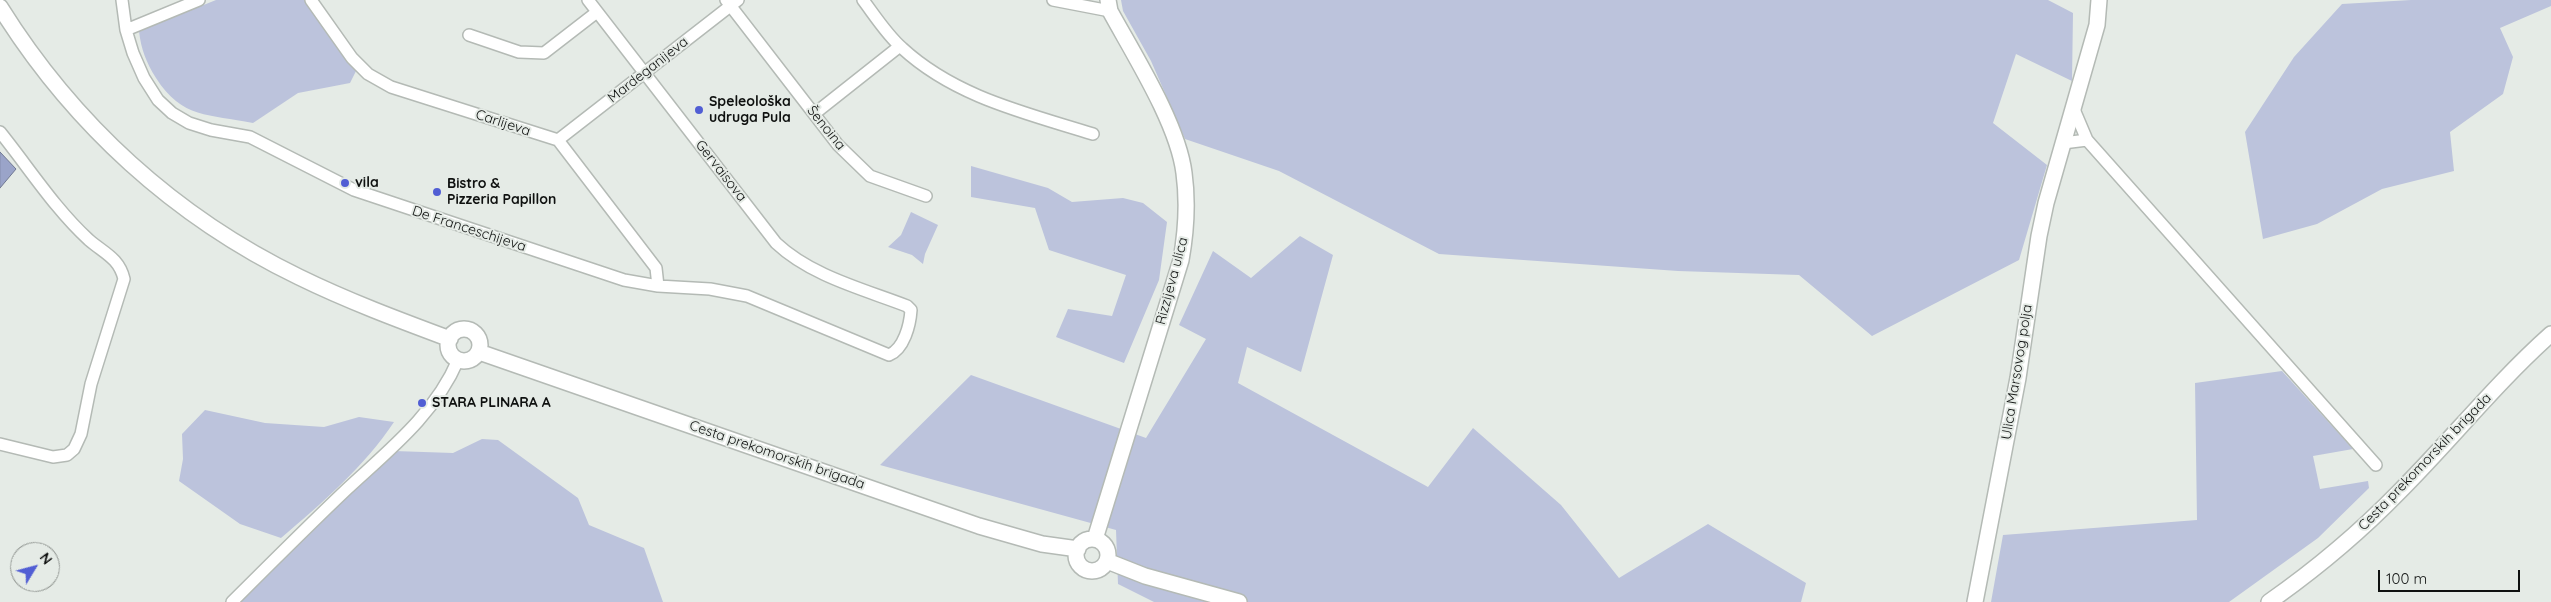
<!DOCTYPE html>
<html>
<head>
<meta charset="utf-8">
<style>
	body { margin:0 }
	#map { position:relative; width:2551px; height:602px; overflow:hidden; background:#e5ebe6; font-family:Quicksand,sans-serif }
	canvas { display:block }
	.north { position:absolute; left:10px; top:542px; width:50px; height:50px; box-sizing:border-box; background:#e5ebe6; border:1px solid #8f9490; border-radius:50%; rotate:53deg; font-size:14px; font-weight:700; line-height:20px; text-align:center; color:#0f1110 }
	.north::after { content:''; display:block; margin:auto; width:18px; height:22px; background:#515ed4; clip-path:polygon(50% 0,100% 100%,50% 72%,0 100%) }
	.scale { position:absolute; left:2378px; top:570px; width:142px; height:22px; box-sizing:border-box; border:2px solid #0f1110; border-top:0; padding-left:6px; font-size:15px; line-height:18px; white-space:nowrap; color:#0f1110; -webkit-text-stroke:4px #e5ebe6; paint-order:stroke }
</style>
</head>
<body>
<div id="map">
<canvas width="2551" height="602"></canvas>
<div class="north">N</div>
<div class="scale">100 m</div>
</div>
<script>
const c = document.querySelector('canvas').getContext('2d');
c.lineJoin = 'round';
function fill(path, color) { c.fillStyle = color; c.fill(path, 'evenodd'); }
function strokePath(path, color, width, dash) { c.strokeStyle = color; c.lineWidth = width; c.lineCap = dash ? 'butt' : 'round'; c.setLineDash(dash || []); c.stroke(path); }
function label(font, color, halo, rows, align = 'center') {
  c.font = font + ' Quicksand,sans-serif'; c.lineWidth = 4; c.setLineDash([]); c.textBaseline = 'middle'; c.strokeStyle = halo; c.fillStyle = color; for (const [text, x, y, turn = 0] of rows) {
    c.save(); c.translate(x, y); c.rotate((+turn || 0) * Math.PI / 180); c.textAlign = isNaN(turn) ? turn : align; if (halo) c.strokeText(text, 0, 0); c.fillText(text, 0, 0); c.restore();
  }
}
fill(new Path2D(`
	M 216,0 L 304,0 L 356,71 L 350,83 L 298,93 L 253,123 C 209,114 182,119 156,78 C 146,62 141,49 139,31 Z
	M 1121,0 L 2048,0 L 2073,13 L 2072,81 L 2016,54 L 1993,123 L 2047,165 L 2019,260 L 1872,336 L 1799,275 L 1678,271 L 1439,254 L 1279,171 L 1185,139 L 1151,61 L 1123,11 Z
	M 2411,0 L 2551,0 L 2551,6 L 2500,28 L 2513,57 L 2503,94 L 2450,132 L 2454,171 L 2382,189 L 2317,224 L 2263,239 L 2245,132 L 2294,57 L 2342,4 Z
	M 971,166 L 1048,188 L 1072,202 L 1123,198 L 1143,203 L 1167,222 L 1159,280 L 1124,363 L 1056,337 L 1068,309 L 1112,316 L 1126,275 L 1049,250 L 1035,208 L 971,197 Z
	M 911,212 L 938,225 L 925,254 L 923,264 L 912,255 L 888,247 L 901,235 Z
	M 1300,236 L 1333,255 L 1301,372 L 1247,347 L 1238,383 L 1428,487 L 1473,428 L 1561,505 L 1619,578 L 1708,524 L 1806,583 L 1801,602 L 1154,602 L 1118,584 L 1116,530 L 880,465 L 971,375 L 1146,438 L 1206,339 L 1179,325 L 1213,251 L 1251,278 Z
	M 2282,371 L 2353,449 L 2313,456 L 2320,489 L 2368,481 L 2369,488 L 2318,538 L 2229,602 L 1991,602 L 2003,535 L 2197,520 L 2195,383 Z
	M 205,410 L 265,423 L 324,427 L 359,417 L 394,422 C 364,467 322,503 281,538 L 240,524 L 179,481 L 183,459 L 182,434 Z
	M 482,439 L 498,440 L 578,498 L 589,525 L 644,548 L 663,602 L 240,602 L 394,451 L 453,453 Z`), '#bcc3dc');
const water = new Path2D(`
	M 0,152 L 16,169 L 0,188 Z`);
fill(water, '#9aa4c9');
strokePath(water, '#707892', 1);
const street = new Path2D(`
	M 122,0 L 126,30 L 133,53 L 144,78 L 158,100 L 172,113 L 189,123 L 211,130 L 250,137 L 354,190 L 624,280 L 658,286 L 710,289 L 747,296 L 889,355 C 904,349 910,325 911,310 L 907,306 C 863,289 811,276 776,243 L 588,0
	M 311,0 L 352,58 L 368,74 L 391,87 L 558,140 L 656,268 L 658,286
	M 726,0 L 838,145 L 870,176 L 926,196
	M 863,0 C 875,16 887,35 902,48 C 955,97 1026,113 1093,134
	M 1053,0 L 1110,11
	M 126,30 L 199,0
	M 469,35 L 519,52 L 544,53 L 597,12
	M 2073,107 L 2087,140
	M 814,114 L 900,46
	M 0,132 C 29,168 55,209 89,240 C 104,253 119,258 124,279 L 91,384 L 81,434 L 74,449 L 67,455 L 53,457 L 0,444
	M 558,140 L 738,0
	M 2063,143 L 2087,140 L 2376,465
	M 232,602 C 270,564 308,526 347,489 C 389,450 435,414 458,360`);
const secondary = new Path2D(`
	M 0,7 C 73,124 175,217 299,277 C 348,301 399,320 450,339
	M448 345a16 16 0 1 1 32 0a16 16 0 1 1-32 0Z
	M 479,352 L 979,526 L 1042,544 L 1078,549
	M 1095,539 L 1181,260 C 1186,232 1188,202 1184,173 C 1178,124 1134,55 1110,11 L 1108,0
	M1076 555a16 16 0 1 1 32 0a16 16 0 1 1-32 0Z
	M 1107,561 L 1145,576 L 1239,602
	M 1975,602 L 2018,378 L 2039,236 L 2046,203 L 2097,25 L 2099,0
	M 2269,602 C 2316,569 2359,533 2399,492 C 2451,440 2496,383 2551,334`);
strokePath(street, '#b4bab5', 14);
strokePath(secondary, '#b4bab5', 18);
strokePath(street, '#fff', 11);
strokePath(secondary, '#fff', 15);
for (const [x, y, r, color] of [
	[699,110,5,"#515ed4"],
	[345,183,5,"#515ed4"],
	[437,192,5,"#515ed4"],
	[422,403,5,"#515ed4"]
]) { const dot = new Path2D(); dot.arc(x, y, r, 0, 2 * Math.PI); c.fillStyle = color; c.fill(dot); strokePath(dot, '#e5ebe6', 2); }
label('14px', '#0f1110', '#e5ebe6', [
	["Mardeganijeva",648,70,-38],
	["Carlijeva",503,123,18],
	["Šenoina",826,128,51],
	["Gervaisova",721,171,52],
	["De Franceschijeva",469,229,18],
	["Rizzijeva ulica",1172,281,-75],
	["Ulica Marsovog polja",2017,372,-81],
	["Cesta prekomorskih brigada",777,455,19],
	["Cesta prekomorskih brigada",2425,462,-46]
]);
label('bold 14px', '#0f1110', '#e5ebe6', [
	["Speleološka",709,102],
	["udruga Pula",709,118],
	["vila",355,183],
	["Bistro &",447,184],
	["Pizzeria Papillon",447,200],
	["STARA PLINARA A",432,403]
], 'left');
</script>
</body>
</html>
